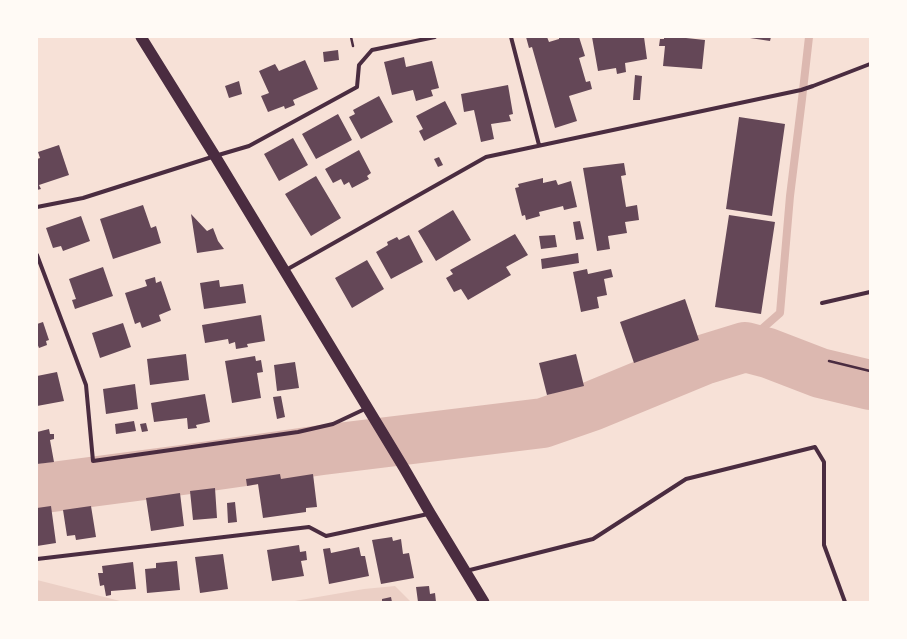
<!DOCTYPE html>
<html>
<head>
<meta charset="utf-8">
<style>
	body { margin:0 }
	#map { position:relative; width:907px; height:639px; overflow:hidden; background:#f7e1d7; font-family:"DejaVu Sans",sans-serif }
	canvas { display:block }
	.frame { position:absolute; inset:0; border:38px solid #fffaf5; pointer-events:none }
</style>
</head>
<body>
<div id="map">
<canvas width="907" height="639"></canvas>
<div class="frame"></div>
</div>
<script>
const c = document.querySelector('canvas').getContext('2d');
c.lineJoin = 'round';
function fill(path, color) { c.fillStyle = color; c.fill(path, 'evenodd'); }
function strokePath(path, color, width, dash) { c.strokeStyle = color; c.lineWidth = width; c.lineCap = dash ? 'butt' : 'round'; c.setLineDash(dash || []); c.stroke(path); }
fill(new Path2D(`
	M 37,580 L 124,602 L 37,602 Z
	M 395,586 L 411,602 L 289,602 L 364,589 Z`), '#ebcfc5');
strokePath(new Path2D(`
	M 745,347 L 747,342 L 780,313 L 790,196 L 802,99 L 809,37`), '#dcb8b0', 8);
strokePath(new Path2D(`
	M 37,489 L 182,470 L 322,450 L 543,423 L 592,406 L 706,359 L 745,347 L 768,353 L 820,373 L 870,385`), '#dcb8b0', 50);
fill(new Path2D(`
	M 526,37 L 547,37 L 549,42 L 559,39 L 559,37 L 579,37 L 585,56 L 579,58 L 586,82 L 590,81 L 592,89 L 569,96 L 577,121 L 555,128 L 532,47 L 529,48 Z
	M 592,37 L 644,37 L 647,59 L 625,63 L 626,72 L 617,74 L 616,68 L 598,71 Z
	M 664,37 L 686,37 L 686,38 L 705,40 L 702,69 L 663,66 L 665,46 L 659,46 L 660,39 L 664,39 Z
	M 750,37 L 771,37 L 770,41 L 750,38 Z
	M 338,50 L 339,60 L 324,62 L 323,52 Z
	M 404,57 L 406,67 L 432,61 L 439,88 L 431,90 L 433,96 L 416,101 L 413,90 L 392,95 L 384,62 Z
	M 305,60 L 318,89 L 293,100 L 295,105 L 285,109 L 284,106 L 268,112 L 261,96 L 269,93 L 259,71 L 275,64 L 279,71 Z
	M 635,75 L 642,76 L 640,100 L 633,100 Z
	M 239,81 L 242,94 L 229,98 L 225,86 Z
	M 508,85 L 513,114 L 509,115 L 511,121 L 491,124 L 494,139 L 481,142 L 474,110 L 464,112 L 461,94 Z
	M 379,96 L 393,122 L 361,139 L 349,117 L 355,114 L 353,110 Z
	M 445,101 L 457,124 L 424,141 L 419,131 L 423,129 L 416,116 Z
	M 338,114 L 352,140 L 316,159 L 302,134 Z
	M 739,117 L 785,124 L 772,216 L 726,209 Z
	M 293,138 L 308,165 L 279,181 L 264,154 Z
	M 59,145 L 69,175 L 39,185 L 41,189 L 37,190 L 37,159 L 40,158 L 38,152 Z
	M 359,150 L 371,173 L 367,176 L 369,179 L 352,188 L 349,182 L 344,185 L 341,179 L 333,183 L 325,169 Z
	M 439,157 L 443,165 L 438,167 L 434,159 Z
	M 624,163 L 626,175 L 621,176 L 626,207 L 637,205 L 639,220 L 625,222 L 627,233 L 608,236 L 610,249 L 597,251 L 583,168 Z
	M 316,176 L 341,218 L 311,236 L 285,194 Z
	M 543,178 L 543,183 L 556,180 L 558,185 L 571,181 L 577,207 L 564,210 L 563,206 L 539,212 L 540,216 L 526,220 L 525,215 L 522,216 L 515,188 L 519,187 L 518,184 Z
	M 143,205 L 151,228 L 156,226 L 161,243 L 113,259 L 100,219 Z
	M 453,210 L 471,240 L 436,261 L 418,231 Z
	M 191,214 L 207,231 L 213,228 L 218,241 L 224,249 L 197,253 Z
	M 729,215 L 775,222 L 761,314 L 715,307 Z
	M 81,216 L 90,241 L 63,251 L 61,246 L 53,248 L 46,228 Z
	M 580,221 L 584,239 L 576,240 L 573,222 Z
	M 515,234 L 528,255 L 506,267 L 511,275 L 468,300 L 461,289 L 454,292 L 446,278 L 453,274 L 450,270 Z
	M 409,235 L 423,262 L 391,279 L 376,252 L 388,245 L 387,242 L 397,237 L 399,240 Z
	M 555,235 L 557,247 L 541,249 L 539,236 Z
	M 578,253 L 579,263 L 542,269 L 541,259 Z
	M 367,260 L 384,289 L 352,308 L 335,278 Z
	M 103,267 L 113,296 L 75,309 L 72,300 L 76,299 L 69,279 Z
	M 587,269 L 588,274 L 611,269 L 613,277 L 604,279 L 607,295 L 597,297 L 599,308 L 581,312 L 573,272 Z
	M 155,277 L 156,283 L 161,281 L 171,310 L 159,315 L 161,321 L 142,328 L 140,322 L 135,324 L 125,293 L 147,286 L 145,280 Z
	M 219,280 L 220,287 L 243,284 L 246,303 L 204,309 L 200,283 Z
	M 685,299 L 699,340 L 634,363 L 620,322 Z
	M 261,315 L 265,341 L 247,344 L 248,347 L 236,349 L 235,342 L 229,344 L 228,339 L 205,343 L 202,325 Z
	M 43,322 L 49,340 L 46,341 L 47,345 L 39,348 L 37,343 L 37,324 Z
	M 123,323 L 131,347 L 100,358 L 92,333 Z
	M 186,354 L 189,380 L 150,385 L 147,359 Z
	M 576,354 L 584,386 L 547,395 L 539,363 Z
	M 255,356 L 256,361 L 261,360 L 263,372 L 257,373 L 261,398 L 232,403 L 225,361 Z
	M 295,362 L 299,388 L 277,391 L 274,365 Z
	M 57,372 L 64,401 L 37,406 L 37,376 Z
	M 135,384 L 138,409 L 106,414 L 103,389 Z
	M 205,394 L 210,422 L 196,425 L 197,428 L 188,429 L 187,418 L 154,422 L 151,403 Z
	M 281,396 L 285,417 L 277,419 L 273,397 Z
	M 134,421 L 136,431 L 116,434 L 115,424 Z
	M 146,423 L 148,431 L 142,432 L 140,424 Z
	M 49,429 L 50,434 L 54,434 L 54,439 L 50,440 L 54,462 L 37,464 L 37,432 Z
	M 280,474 L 281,479 L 313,474 L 317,507 L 306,508 L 306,512 L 263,518 L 258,484 L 247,486 L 246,479 Z
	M 215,488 L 217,518 L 193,520 L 190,491 Z
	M 180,493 L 184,526 L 151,531 L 146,498 Z
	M 235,502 L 237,522 L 228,523 L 227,503 Z
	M 51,506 L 56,543 L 37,546 L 37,508 Z
	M 91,506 L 96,537 L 76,540 L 75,535 L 67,536 L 63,510 Z
	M 392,537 L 393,541 L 401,539 L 403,554 L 409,553 L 414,578 L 381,584 L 372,540 Z
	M 299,545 L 300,552 L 306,551 L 307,560 L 301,561 L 304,576 L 272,581 L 267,550 Z
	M 359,547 L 361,556 L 365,556 L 369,576 L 329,584 L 323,549 L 330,548 L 331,553 Z
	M 223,554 L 228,589 L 200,593 L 195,557 Z
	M 177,561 L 180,590 L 147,593 L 145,569 L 156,568 L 156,563 Z
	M 133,562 L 136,589 L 111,591 L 111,595 L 106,596 L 104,585 L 100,586 L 98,573 L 103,573 L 102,566 Z
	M 429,586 L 430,594 L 435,593 L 436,602 L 418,602 L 416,587 Z
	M 391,597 L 392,602 L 382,602 L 382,599 Z`), '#644757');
strokePath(new Path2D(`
	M 351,37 L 353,46
	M 829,361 L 870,371`), '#4a2c40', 2.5);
strokePath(new Path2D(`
	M 511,37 L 539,145
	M 37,207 L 83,198 L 215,156 L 249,146 L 357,87 L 359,65 L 372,50 L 435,37
	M 37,255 L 86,385 L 93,461 L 298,432 L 333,424 L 367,408
	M 286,270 L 486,157 L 801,90 L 813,86 L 870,64
	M 822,303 L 870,292
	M 37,559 L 309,527 L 326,536 L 428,514
	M 466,571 L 593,539 L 686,479 L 815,447 L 824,462 L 824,545 L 845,602`), '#4a2c40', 4);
strokePath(new Path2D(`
	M 141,37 L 215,156 L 404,468 L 430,513 L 484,602`), '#4a2c40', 11);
</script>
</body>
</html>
